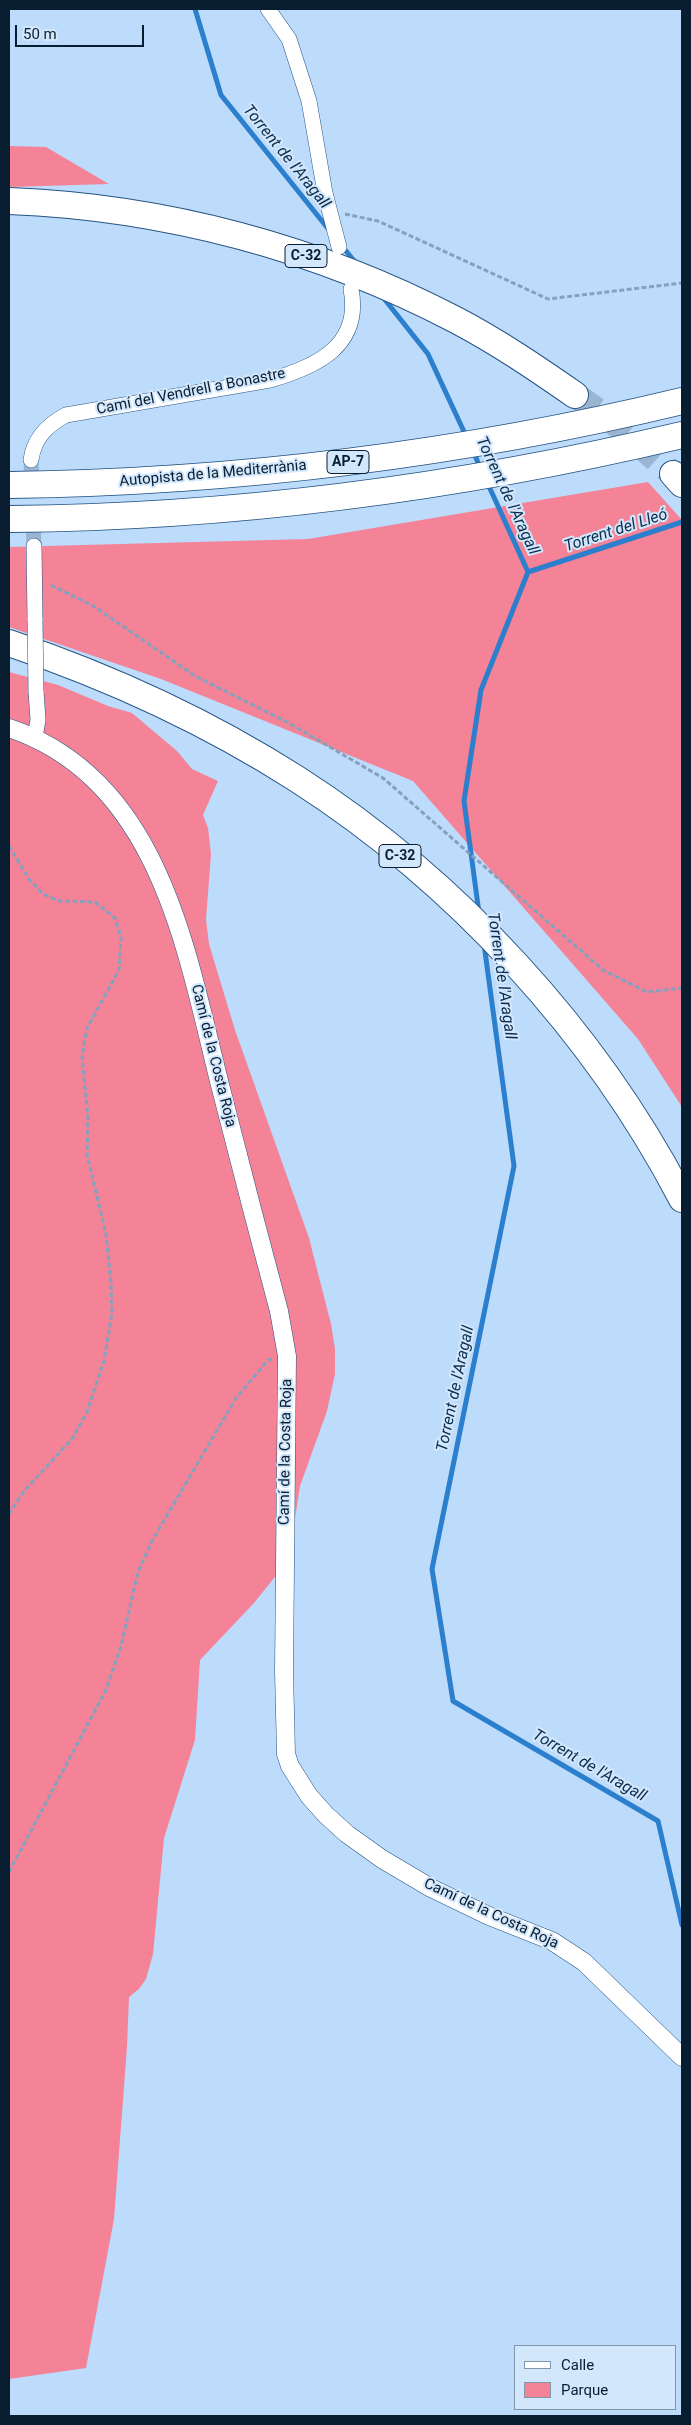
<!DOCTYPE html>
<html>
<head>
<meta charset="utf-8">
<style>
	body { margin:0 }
	#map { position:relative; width:691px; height:2425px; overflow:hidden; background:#bddbfb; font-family:Roboto,sans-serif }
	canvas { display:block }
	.frame { position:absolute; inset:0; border:10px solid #091d30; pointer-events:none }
	.legend { position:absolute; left:514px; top:2345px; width:162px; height:65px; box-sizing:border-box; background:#d3e7fc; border:1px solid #8296aa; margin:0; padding:6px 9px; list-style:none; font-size:15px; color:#091d30 }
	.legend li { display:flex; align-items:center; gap:10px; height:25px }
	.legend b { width:25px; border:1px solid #8296aa }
	.scale { position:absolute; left:15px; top:25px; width:129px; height:22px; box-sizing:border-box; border:2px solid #091d30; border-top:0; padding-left:6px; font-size:15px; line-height:18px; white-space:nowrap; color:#091d30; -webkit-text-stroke:4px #d3e7fc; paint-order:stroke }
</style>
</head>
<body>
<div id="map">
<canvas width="691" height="2425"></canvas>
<div class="frame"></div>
<ul class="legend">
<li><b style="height:6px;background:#fff"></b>Calle</li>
<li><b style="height:14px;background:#f48397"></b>Parque</li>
</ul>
<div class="scale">50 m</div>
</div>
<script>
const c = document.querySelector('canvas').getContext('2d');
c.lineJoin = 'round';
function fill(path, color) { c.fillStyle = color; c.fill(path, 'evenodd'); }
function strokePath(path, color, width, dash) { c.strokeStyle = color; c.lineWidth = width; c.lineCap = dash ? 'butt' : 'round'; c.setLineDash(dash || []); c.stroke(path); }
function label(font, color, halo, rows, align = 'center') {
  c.font = font + ' Roboto,sans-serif'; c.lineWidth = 4; c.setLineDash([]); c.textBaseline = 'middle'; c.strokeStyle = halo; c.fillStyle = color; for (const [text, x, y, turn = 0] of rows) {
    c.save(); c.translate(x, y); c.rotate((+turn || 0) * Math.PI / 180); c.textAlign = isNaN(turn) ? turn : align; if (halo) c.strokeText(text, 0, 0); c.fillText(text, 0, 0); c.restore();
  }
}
fill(new Path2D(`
	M 9,146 L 46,147 L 109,184 L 9,187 Z
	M 648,482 L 682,520 L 682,1107 L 638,1039 L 413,781 L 161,679 L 9,627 L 9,547 L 308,539 Z
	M 9,672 L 58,685 L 108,706 L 132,713 L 177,751 L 192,769 L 218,781 L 203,815 L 208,828 L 211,854 L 206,919 L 209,944 L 235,1030 L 309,1238 L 331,1324 L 335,1349 L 335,1374 L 327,1411 L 300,1486 L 294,1525 L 278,1573 L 254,1603 L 200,1660 L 195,1740 L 164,1838 L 153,1954 L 146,1979 L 139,1989 L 129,1997 L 127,2047 L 114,2219 L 86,2368 L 9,2379 Z`), '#f48397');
strokePath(new Path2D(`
	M 195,9 L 221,95 L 330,231
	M 342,246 L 355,262
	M 382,296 L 428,354 L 466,436
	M 473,450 L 480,468
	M 528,572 L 682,522
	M 479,913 L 464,801 L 481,690 L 528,572 L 487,482
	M 484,944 L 514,1166 L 432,1569 L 453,1701 L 658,1821 L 682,1925`), '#2b7fcc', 5);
strokePath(new Path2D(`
	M 31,460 L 34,546`), '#99b5d2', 15, [15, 8]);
strokePath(new Path2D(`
	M 575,395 L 616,424 L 673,474`), '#99b5d2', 26, [26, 13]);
const minor = new Path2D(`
	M 268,9 L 289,39 L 309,101 L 325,193 L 339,247
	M 31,460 C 34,438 47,425 66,415 L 270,380 C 316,367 362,346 351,289
	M 34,546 L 35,620
	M 35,737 L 38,720 L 36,691`);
const tertiary = new Path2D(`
	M 9,728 C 160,779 186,950 220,1085 C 239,1160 259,1236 279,1311 L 287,1356 L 284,1671 L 286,1754 L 290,1766 L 309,1796 L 326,1815 L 347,1834 L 382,1859 L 431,1888 L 489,1916 L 552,1941 L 584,1962 L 682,2057`);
const motorway = new Path2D(`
	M 9,201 C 165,207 318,248 456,320 C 498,342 536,368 575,395
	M 673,474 L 682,484
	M 9,485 C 235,482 462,454 682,401
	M 9,519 C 236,517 462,487 682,435
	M 9,643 C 110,677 206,721 297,779 C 456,881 595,1032 682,1199`);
strokePath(minor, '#255482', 16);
strokePath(tertiary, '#255482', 19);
strokePath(motorway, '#255482', 28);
strokePath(new Path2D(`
	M 345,214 L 378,221 L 548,299 L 682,283
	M 51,585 L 95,607 L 195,676 L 287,722 L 383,778 L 603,970 L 647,992 L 682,988
	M 9,846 L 29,879 L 43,894 L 59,901 L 95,902 L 115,918 L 121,938 L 119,970 L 87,1028 L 82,1056 L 88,1119 L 87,1155 L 106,1234 L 111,1283 L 112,1313 L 104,1361 L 87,1412 L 72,1439 L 24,1491 L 9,1514
	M 9,1872 L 106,1690 L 121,1646 L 138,1572 L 152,1541 L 236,1398 L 268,1360 L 272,1359`), '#86a1bd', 3, [5, 2.5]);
strokePath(minor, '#fff', 15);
strokePath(tertiary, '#fff', 18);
strokePath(motorway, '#fff', 26);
const minorBridge = new Path2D(`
	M 35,620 L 36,691`);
strokePath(minorBridge, '#255482', 16, []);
strokePath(minorBridge, '#fff', 15);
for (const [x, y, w] of [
	[306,256,42],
	[348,462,42],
	[400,856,42]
]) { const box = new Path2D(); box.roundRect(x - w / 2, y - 11.5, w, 23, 4); c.fillStyle = '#d3e7fc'; c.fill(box); strokePath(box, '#091d30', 1); }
label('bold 14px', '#091d30', null, [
	["C-32",306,256],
	["AP-7",348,462],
	["C-32",400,856]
]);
label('15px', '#091d30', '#d3e7fc', [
	["Camí del Vendrell a Bonastre",191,392,-11],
	["Autopista de la Mediterrània",213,474,-5],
	["Camí de la Costa Roja",213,1056,76],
	["Camí de la Costa Roja",286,1452,-89],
	["Camí de la Costa Roja",491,1914,25]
]);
label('italic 16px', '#0b2d4c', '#d3e7fc', [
	["Torrent de l'Aragall",286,157,51],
	["Torrent de l'Aragall",507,496,65],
	["Torrent del Lleó",616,531,-18],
	["Torrent de l'Aragall",501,976,82],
	["Torrent de l'Aragall",456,1389,-78],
	["Torrent de l'Aragall",589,1766,30]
]);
</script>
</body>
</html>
